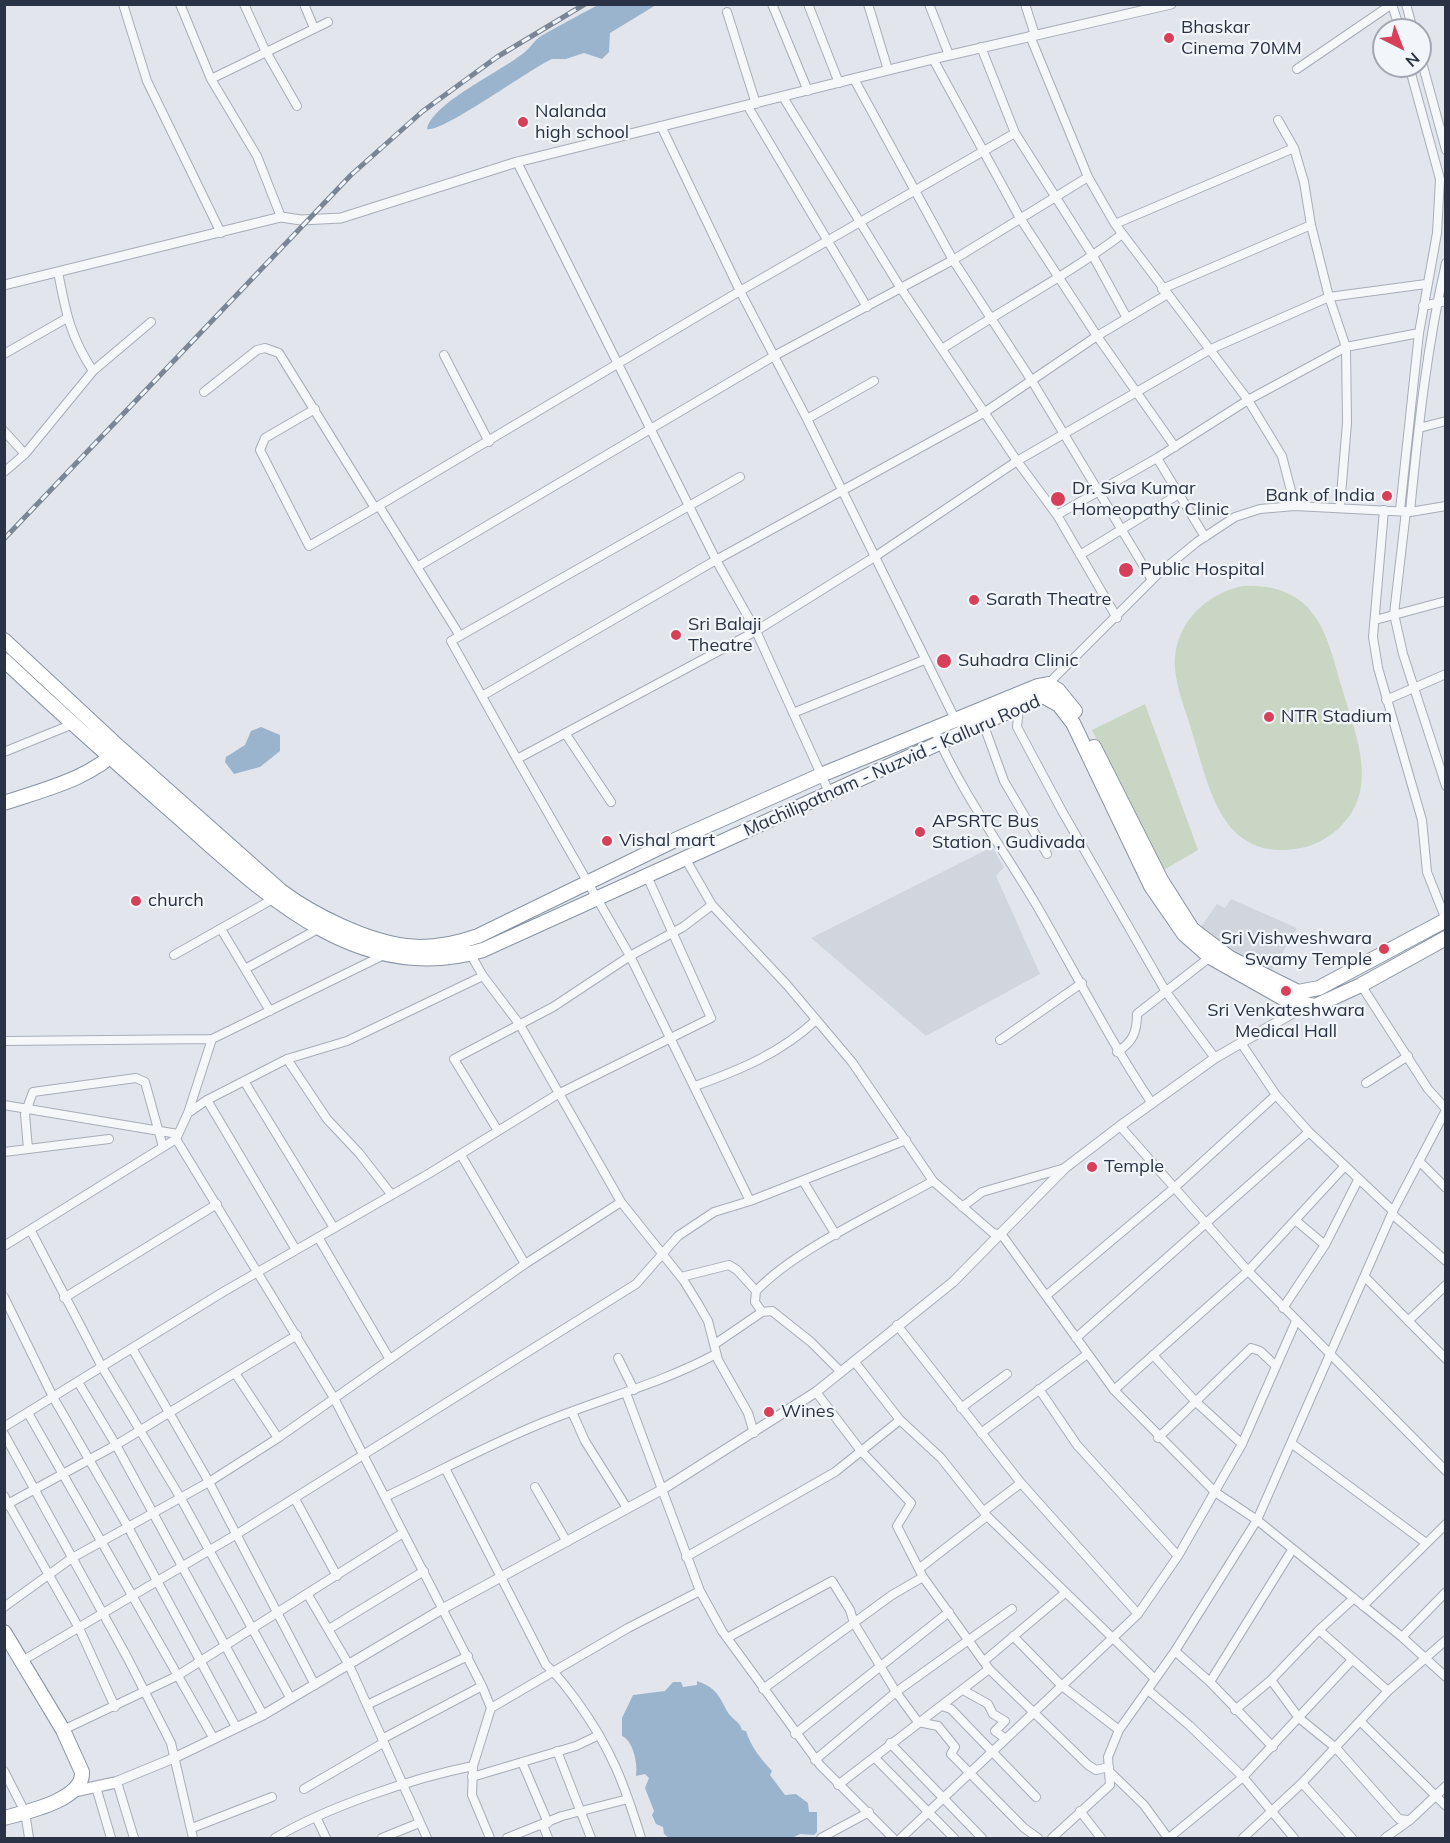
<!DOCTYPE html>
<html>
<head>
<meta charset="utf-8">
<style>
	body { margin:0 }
	#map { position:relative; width:1450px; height:1843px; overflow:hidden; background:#e2e6ec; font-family:Mulish,sans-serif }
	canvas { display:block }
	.frame { position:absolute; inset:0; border:6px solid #293345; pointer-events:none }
	.north { position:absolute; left:1372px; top:18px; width:60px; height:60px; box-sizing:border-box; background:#f2f5f9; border:2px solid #a2a7b1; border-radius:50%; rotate:138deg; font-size:16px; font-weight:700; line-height:24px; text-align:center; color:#293345 }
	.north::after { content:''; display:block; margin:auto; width:21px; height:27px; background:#d84059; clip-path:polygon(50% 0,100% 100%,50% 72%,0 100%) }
</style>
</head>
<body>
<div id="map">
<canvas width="1450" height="1843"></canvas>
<div class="frame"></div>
<div class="north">N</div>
</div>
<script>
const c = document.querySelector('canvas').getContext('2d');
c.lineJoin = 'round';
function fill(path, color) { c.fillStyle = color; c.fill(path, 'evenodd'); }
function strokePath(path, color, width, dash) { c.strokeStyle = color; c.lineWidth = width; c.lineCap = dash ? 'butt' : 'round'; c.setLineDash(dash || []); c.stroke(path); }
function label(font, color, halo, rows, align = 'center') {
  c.font = font + ' Mulish,sans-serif'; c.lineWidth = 4.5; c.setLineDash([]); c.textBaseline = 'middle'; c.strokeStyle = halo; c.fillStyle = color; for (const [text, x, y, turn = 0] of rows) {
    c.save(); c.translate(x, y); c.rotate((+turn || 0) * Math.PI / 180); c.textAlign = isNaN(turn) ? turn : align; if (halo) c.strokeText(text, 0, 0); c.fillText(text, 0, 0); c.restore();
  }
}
fill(new Path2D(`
	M 992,847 L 1004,867 L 996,876 L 1040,974 L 926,1036 L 811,938 Z
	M 1231,899 L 1297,928 L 1271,972 L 1254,968 L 1198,931 L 1217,904 L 1225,908 Z`), '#d0d5de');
fill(new Path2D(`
	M 1243,586 C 1265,585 1286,589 1303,603 C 1327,624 1333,659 1342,688 C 1355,734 1381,789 1339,828 C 1327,839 1312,847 1295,849 C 1223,859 1210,791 1194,739 C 1188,716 1177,692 1175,669 C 1172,626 1204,594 1243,586 Z
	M 1145,704 L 1198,850 L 1160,872 L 1092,730 Z`), '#c8d6c3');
fill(new Path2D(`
	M 598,5 L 656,5 L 610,33 L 609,52 L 602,59 L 584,53 L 566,59 L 552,59 C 531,68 441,134 427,129 C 433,101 508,69 528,49 C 533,44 535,40 541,36 C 560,25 579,15 598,5 Z
	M 261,727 L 280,735 L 280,751 L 260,767 L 234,774 L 225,762 L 226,757 L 245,745 L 251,731 Z
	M 697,1681 C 714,1687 718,1693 727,1711 C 731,1719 740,1721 742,1730 L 746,1731 C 751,1747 761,1759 772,1771 L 770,1775 L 785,1795 L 796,1794 L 808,1803 L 809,1812 L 817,1812 L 817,1832 L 814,1835 L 800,1834 L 792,1838 L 669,1838 L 664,1834 L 663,1827 L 656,1824 L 652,1815 L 654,1811 L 645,1788 L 649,1778 L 645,1774 L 636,1776 C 638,1764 633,1740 622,1736 L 622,1718 L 633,1695 L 665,1691 L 673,1682 L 681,1682 L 683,1687 L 697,1685 Z`), '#9bb4ce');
const minor = new Path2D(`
	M 123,4 L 147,81 L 221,233
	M 180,4 L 211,79 L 257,156 L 281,217
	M 244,4 L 265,50 L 297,106
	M 304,4 L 314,28
	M 772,4 L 808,91
	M 808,4 L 839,83
	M 868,4 L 888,70
	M 929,4 L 949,55
	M 1025,4 L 1035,35
	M 1406,4 L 1413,30
	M 727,12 L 756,104
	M 1030,36 L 1088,177 L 1115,224 L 1248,400 L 1346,347 L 1419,333
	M 981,47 L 1015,133 L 1093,256 L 1127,318
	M 1420,55 L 1446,150
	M 933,59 L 1020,218 L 1097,336 L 1175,447
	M 1297,69 L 1392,4 L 1400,30
	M 211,79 L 328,22
	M 854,79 L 953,260 L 1032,381 L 1152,580
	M 783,97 L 900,287 L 1017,461 L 1057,515 L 1117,618
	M 747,105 L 867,307
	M 1278,120 L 1294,148 L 1304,182 L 1311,225 L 1329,297 L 1346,347 L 1347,423 L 1340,507
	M 661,126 L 740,291 L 807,419 L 956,721
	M 517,162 L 716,560 L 756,631 L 829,792
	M 1115,224 L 1294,148
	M 58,272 C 66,313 70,336 93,371
	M 1162,289 L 1311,225
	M 1423,306 L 1446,301
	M 942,349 C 1001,310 1065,277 1121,235
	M 4,354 L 67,318
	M 444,355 L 489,442
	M 204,392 L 257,350 L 265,348 L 279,353 L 375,508 L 740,291 L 1015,133
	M 315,409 L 265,438 L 260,450 L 309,546 L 375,508
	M 807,419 L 874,381
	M 1419,428 L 1446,421
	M 4,431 L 25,454
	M 1157,458 L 1205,537
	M 4,472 L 25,454 L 93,371 L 151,322
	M 379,506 L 460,636
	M 1384,510 L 1373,637 L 1378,668 L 1422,820 L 1427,872 L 1446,920
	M 1400,510 L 1419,333 L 1437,233 L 1440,179 L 1409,66
	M 1406,511 L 1394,614 L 1403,654 L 1446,786
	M 1410,512 C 1418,429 1427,345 1446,263
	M 1057,515 L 1157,458 L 1248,400 L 1282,456 L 1295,506
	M 1080,555 L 1179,494
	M 417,567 L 774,356 L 953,260 L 1088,177
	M 1375,620 L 1446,601
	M 1048,684 L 1158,574 L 1197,542 L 1235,517 L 1260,509 L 1295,506 L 1410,512 L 1446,506
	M 482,696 L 716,560 L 985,412 L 1097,336 L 1166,295
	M 1386,700 L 1446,674
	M 1019,707 L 1017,727 L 1062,811 L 1166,992 L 1215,1058
	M 793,713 L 924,660
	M 983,723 L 1004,781 L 1047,854
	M 934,729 C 961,792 1002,847 1037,906 C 1075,972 1109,1039 1151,1102
	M 565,733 L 611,802
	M 4,752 L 73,724
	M 517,759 L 451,641 L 740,477
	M 685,858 L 712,905 L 787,985 L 852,1062 L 933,1181 L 993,1233 L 1002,1235 L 1114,1390 L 1215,1492 L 1257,1520 L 1393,1211 L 1446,1110
	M 221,929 L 270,1011
	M 468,950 L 483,976 L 520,1025 L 621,1202 L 684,1281 L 697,1302 L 708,1321 L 718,1360 L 748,1413 L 754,1433
	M 174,955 L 273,899
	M 245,969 L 318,929
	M 1361,985 L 1428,1089 L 1446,1109
	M 1000,1040 L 1082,983
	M 4,1041 L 212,1039
	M 1241,1043 L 1276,1095 L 1309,1132 L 1393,1211
	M 1117,1052 C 1133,1042 1137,1032 1137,1014 L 1210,957
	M 287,1059 L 327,1119 L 359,1153 L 391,1194
	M 244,1081 L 334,1228
	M 1366,1083 L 1408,1056
	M 695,1086 C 740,1070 781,1053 816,1020
	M 207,1100 L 296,1250
	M 4,1105 L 178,1134
	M 188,1113 L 207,1100 L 287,1059 L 347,1041 L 483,976
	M 1120,1126 L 1248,1271 L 1446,1471
	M 498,1131 L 454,1059 L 553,1007 L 630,956 L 683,927 L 712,905
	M 176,1139 L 334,1398 L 482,1686 L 491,1708 L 473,1766 L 472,1795 L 490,1838
	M 28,1149 L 25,1114 L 33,1092 L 136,1078 L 145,1082 L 163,1147
	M 4,1152 L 109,1139
	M 461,1155 L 525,1264
	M 1419,1161 L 1446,1188
	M 803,1181 L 836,1235
	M 750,1201 L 630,956 L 517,759 L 756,631 L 876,556 L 1017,461 L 1211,349 L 1329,297 L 1426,284
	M 962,1207 L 982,1192 L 1065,1168
	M 1392,1214 L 1446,1261
	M 1295,1220 L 1325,1245
	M 31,1231 L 102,1367 L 180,1497 L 291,1699
	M 318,1237 L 389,1358
	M 4,1246 L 176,1139 L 188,1113 L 212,1039 L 386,954
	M 681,1277 L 729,1265 L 737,1270 L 756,1291
	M 1365,1277 L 1446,1359
	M 1047,1295 L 1174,1188 L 1276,1095
	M 4,1297 L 53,1397 L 128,1527 L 236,1727
	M 64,1298 L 217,1204
	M 1283,1308 L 1325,1245 L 1358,1180
	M 762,1312 L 755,1302 L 756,1291 C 796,1249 880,1211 933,1181
	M 1408,1321 L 1446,1285
	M 897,1325 L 1021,1483 L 1138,1614
	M 1076,1338 L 1309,1132
	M 715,1344 L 762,1312 L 772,1311 L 811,1342 L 841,1372
	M 132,1348 L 209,1482 L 315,1685
	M 1153,1355 L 1195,1401 L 1242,1444
	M 618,1358 L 634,1390
	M 854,1361 L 900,1420
	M 235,1373 L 278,1438
	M 78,1382 L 116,1445 L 263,1715
	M 1039,1389 L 1077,1445 L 1178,1556
	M 1114,1390 L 1248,1271 L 1344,1167
	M 816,1392 L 861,1451 L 911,1503 L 897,1526 L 923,1577 L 989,1669 L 1088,1765 L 1096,1770 L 1109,1767
	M 626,1393 L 700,1591 L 722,1631 L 820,1765 L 893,1838
	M 961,1408 L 1007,1374
	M 572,1412 L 585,1441 L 627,1508
	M 28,1413 L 214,1739
	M 4,1427 L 223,1292 L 430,1173 L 558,1094 L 711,1018 L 647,876
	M 981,1433 L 1086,1355
	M 4,1434 L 127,1657 L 171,1743 L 193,1838
	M 1158,1438 L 1251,1348 L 1260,1351 L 1276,1366
	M 1291,1443 L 1426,1543
	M 445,1468 L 546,1665 C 558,1675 567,1688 576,1700 C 611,1748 624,1783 641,1838
	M 535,1487 L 567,1542
	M 4,1496 L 79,1628 L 115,1707
	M 385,1497 C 438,1472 488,1445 542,1423 C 600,1399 660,1384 716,1354
	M 295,1499 L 337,1576
	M 4,1506 L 116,1445 L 297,1335
	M 984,1511 L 1021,1483
	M 686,1557 L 835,1472 L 900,1420 L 941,1458 L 987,1516 L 1155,1679
	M 920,1568 L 987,1516
	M 308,1595 L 349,1665 L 427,1838
	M 1363,1606 L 1446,1524
	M 4,1607 L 72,1558 L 209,1482 L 278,1438 L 525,1264 L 621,1202
	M 329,1629 L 424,1571
	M 1319,1630 L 1354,1598
	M 1013,1636 L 1062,1686 L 1119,1730
	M 1402,1637 L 1446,1592
	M 727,1638 L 832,1581 L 850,1610 L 854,1623 L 896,1692 L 918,1722 L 938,1726 L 955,1747 L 951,1754 L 1024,1828 L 1038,1838
	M 1175,1651 L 1210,1682 L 1273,1747
	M 22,1661 L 237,1534 L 636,1284 L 678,1236 L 714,1212 L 750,1201 L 906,1140
	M 984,1661 L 1065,1593
	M 1210,1682 L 1292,1550
	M 763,1689 L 892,1595 L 923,1577
	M 963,1690 L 988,1704 L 993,1714 L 1005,1721 L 995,1731 L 1006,1739
	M 1148,1690 L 1190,1726 L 1243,1777 L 1294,1838
	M 1388,1691 L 1319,1630 L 1271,1680 L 1299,1718 L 1336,1748 L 1399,1819 L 1408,1820
	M 367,1705 L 468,1656
	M 942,1706 L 951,1709 L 1036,1797
	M 491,1708 L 628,1628 L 700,1591
	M 1235,1710 L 1271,1680
	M 1360,1721 L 1446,1806
	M 63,1730 L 177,1676 L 403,1533
	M 795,1734 L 949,1612
	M 382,1739 L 482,1686
	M 890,1743 L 982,1838
	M 557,1751 L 591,1838
	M 875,1758 L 954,1838
	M 815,1760 L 896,1692 L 1012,1609
	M 522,1762 L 548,1823
	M 4,1771 L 25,1812 L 29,1838
	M 1109,1771 L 1144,1805 L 1168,1838
	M 472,1777 L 576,1746 L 599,1735
	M 117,1782 L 134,1838
	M 1302,1783 L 1352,1838
	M 838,1785 L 989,1669
	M 96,1787 L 111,1838
	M 304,1789 L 383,1743
	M 1080,1811 L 1101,1838
	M 316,1817 L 326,1838
	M 543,1825 L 548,1838
	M 192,1828 L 272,1797
	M 275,1838 C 327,1807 413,1778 473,1766
	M 382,1838 L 419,1823
	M 507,1838 L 562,1816 L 628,1799
	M 821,1838 L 869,1812
	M 901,1838 L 1138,1614 L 1178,1556 L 1242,1444 L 1296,1321
	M 1052,1838 L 1110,1785 L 1108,1757 L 1119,1730 L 1175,1651 L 1257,1520 L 1402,1637 L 1446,1677
	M 1169,1838 L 1243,1777 L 1352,1660
	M 1243,1838 L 1302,1783 L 1388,1691 L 1446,1640
	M 1385,1838 L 1410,1820 L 1446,1786`);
const tertiary = new Path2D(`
	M 4,285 L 281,217 L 301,220 L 341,218 L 517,162 L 933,59 L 1171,4
	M 113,1783 L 174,1758 L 263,1715 L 444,1608 L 663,1489 L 816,1392 L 953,1282 L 1065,1168 L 1120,1126 L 1215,1058 L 1305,1006`);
const secondary = new Path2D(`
	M 76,1791 L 113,1783`);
const trunk = new Path2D(`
	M 4,640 L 120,748 C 90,779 45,789 4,803
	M 4,660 C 58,711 113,760 169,809 C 257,886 354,989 483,950 L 1043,696 L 1059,705 L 1073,723 L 1151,886 L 1184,934 L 1210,957 L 1288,1001 L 1315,1006 L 1361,985 L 1446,938
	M 1094,747 L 1161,880 L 1192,929 L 1230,958 L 1298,992 L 1319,988 L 1446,920
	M 120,748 L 281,891 C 313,915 366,941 406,946 C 430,949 455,944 478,936 L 675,840 L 821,775 L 1038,686 L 1048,684 L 1058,690 L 1075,711
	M 4,1632 L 63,1730 L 82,1772 C 84,1800 26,1812 4,1818`);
strokePath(minor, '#a7adb7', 10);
strokePath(tertiary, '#a7adb7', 11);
strokePath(secondary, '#a7adb7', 13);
strokePath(trunk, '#8893a3', 16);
strokePath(minor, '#f5f7f9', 8);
strokePath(tertiary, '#f5f7f9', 9);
strokePath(secondary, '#fff', 10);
strokePath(trunk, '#fff', 14);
const rail = new Path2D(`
	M 4,539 L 351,175 L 423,111 L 497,57 L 585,4`);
strokePath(rail, '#7a8596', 5);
strokePath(rail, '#f2f5f9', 3, [9]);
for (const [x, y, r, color] of [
	[1169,38,6,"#d84059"],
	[523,122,6,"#d84059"],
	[1387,496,6,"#d84059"],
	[1058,499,8,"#d84059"],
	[1126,570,8,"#d84059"],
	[974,600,6,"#d84059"],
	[676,635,6,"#d84059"],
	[944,661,8,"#d84059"],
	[1269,717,6,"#d84059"],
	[920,832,6,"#d84059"],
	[607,841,6,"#d84059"],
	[136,901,6,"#d84059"],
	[1384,949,6,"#d84059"],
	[1286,991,6,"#d84059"],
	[1092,1167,6,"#d84059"],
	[769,1412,6,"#d84059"]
]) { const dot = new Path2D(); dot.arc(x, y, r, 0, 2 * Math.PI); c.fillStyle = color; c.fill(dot); strokePath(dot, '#f2f5f9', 2); }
label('18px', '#293345', '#f2f5f9', [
	["Bhaskar",1181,28],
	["Cinema 70MM",1181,49],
	["Nalanda",535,112],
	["high school",535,133],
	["Dr. Siva Kumar",1072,489],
	["Homeopathy Clinic",1072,510],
	["Bank of India",1375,496,"right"],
	["Public Hospital",1140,570],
	["Sarath Theatre",986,600],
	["Sri Balaji",688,625],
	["Theatre",688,646],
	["Suhadra Clinic",958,661],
	["NTR Stadium",1281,717],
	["APSRTC Bus",932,822],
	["Station , Gudivada",932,843],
	["Vishal mart",619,841],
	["church",148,901],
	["Sri Vishweshwara",1372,939,"right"],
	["Swamy Temple",1372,960,"right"],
	["Sri Venkateshwara",1286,1011,"center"],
	["Medical Hall",1286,1032,"center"],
	["Temple",1104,1167],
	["Wines",781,1412]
], 'left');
label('18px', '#293345', '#f2f5f9', [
	["Machilipatnam - Nuzvid - Kalluru Road",892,766,-24]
]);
</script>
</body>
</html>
